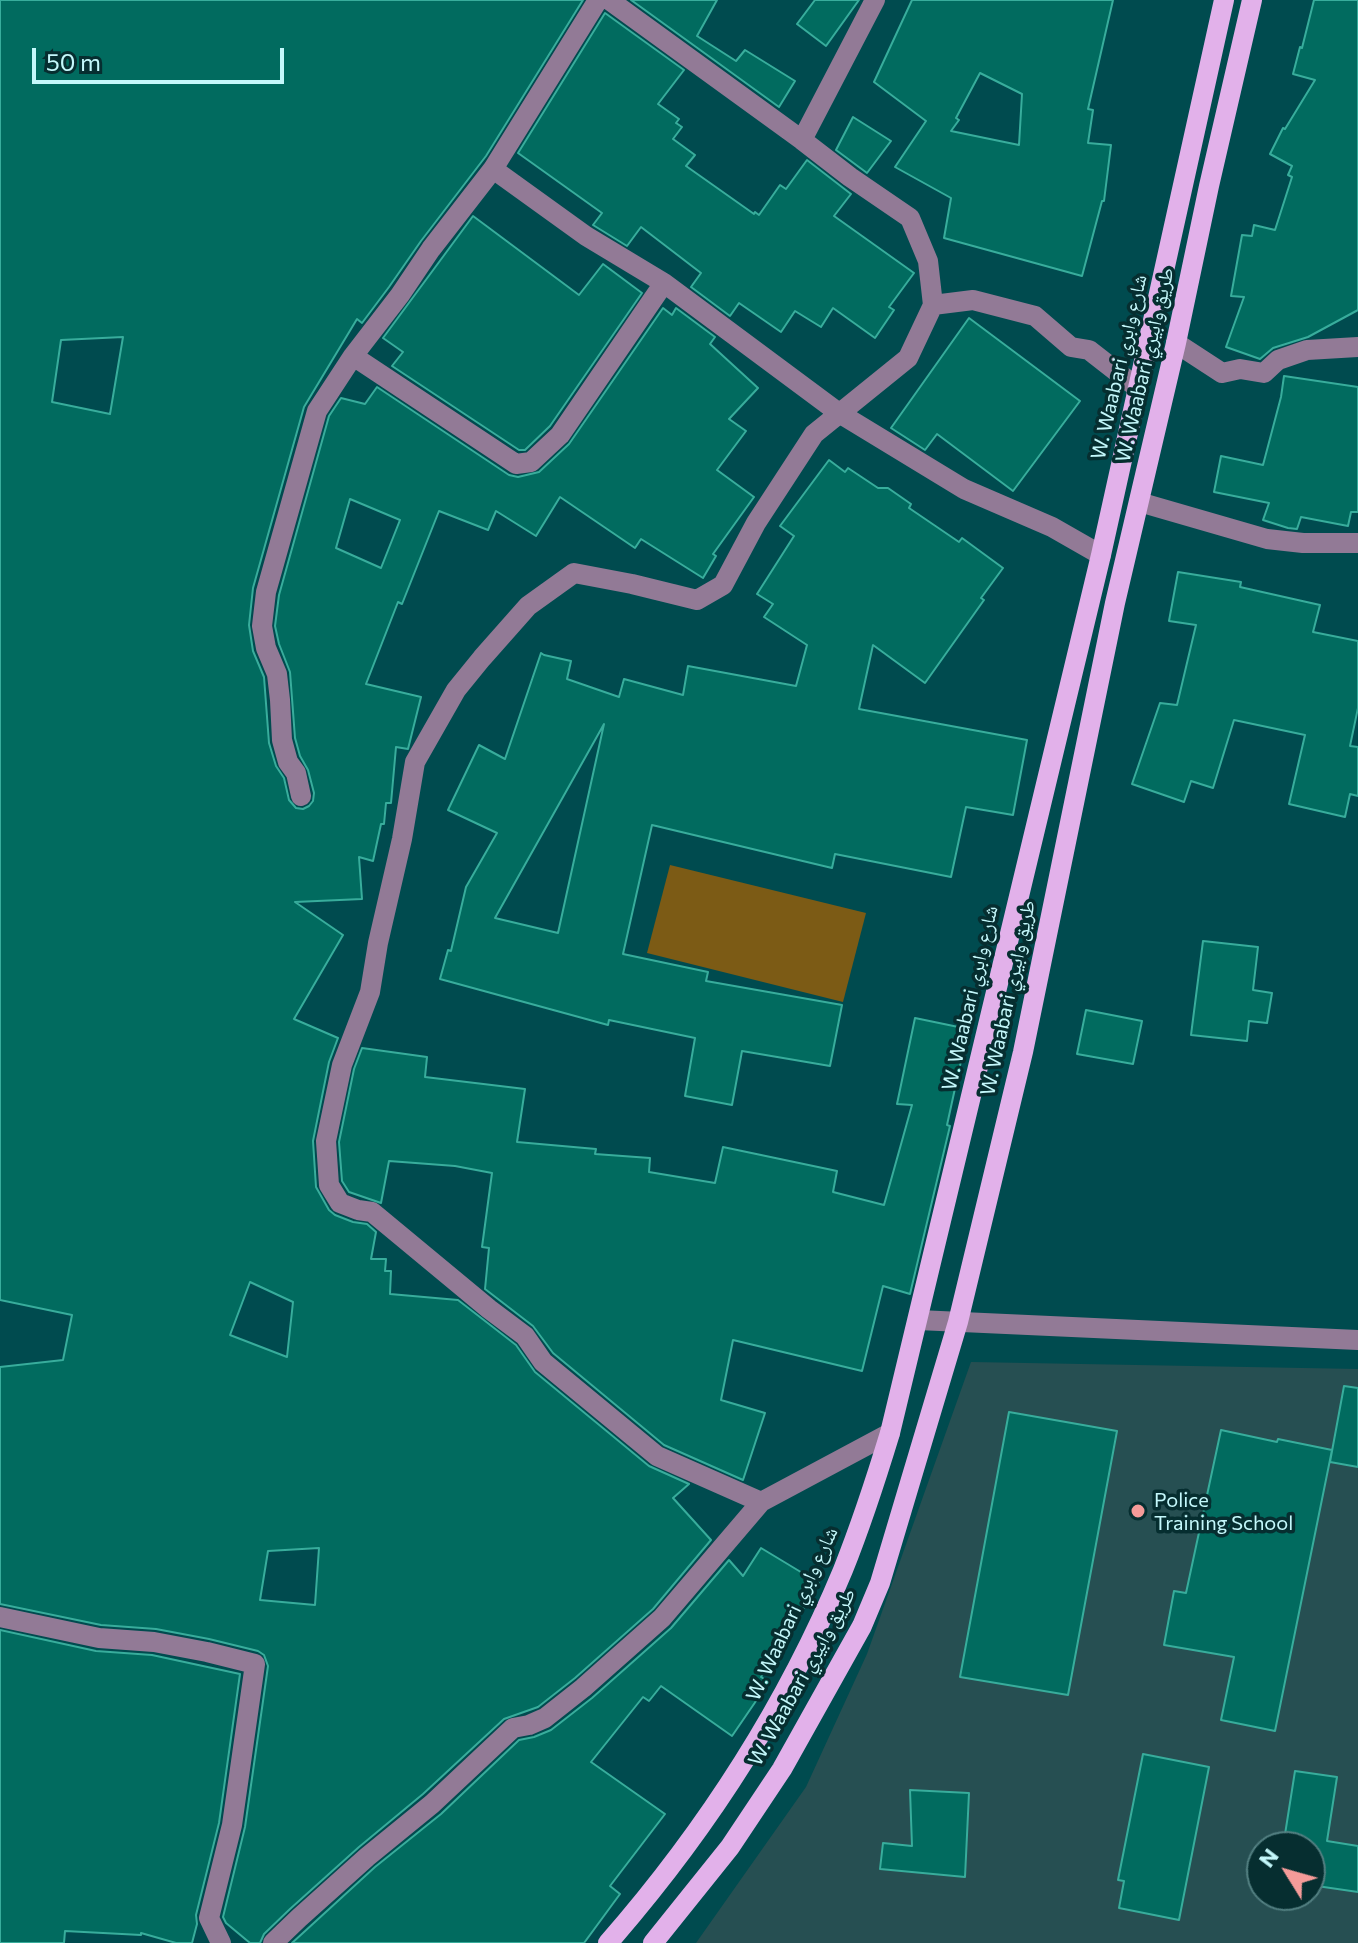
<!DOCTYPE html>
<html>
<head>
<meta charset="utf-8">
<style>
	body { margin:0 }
	#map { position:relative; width:1358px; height:1943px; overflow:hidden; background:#004b4f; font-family:Commissioner,sans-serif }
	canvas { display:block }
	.north { position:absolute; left:1246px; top:1831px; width:80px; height:80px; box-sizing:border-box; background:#062e30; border:2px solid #527f81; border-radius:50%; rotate:307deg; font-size:22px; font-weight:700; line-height:32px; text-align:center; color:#c4f8fb }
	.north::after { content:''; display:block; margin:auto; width:28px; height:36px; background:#f59b99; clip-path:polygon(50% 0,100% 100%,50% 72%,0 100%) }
	.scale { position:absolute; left:32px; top:48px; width:252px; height:36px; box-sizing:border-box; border:4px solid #c4f8fb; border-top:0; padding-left:10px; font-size:24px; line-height:28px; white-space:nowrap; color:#c4f8fb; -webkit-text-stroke:6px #062e30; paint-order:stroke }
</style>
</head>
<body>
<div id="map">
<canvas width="1358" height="1943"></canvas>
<div class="north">N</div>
<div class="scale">50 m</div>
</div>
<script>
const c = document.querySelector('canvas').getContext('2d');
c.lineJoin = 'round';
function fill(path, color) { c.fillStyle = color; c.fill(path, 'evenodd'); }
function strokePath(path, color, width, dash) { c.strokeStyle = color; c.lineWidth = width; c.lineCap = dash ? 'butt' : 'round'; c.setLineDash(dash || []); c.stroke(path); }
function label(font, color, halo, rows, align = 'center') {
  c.font = font + ' Commissioner,"Noto Naskh Arabic",sans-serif'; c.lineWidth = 7; c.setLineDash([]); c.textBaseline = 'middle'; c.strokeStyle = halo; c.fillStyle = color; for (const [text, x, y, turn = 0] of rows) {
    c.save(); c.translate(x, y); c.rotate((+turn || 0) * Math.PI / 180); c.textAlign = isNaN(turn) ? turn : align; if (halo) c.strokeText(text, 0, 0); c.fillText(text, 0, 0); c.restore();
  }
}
fill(new Path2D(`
	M 971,1362 L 1358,1369 L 1358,1943 L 696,1943 L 806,1787 L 867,1654 ZM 1262,1847 L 1310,1847 L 1310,1895 L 1262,1895 Z`), '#264f52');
fill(new Path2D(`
	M 670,865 L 866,913 L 843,1002 L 647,953 Z`), '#7c5b15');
const building = new Path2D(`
	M 0,0 L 583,0 L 486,156 L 421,241 L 389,287 L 362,323 L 357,319 L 304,407 L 253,588 L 249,625 L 253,651 L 264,677 L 269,743 L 276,766 L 284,778 L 289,800 L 296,808 L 303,809 L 309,806 L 313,801 L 314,793 L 308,770 L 300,756 L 295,738 L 290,672 L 279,644 L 275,626 L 279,595 L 329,416 L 341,398 L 365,404 L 377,387 L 509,475 L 518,477 L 539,472 L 569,444 L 663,308 L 672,315 L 676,308 L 715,337 L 710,344 L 758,388 L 729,419 L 746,431 L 717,470 L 754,497 L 713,554 L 716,556 L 703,578 L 641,539 L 635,548 L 560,497 L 536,536 L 496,511 L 488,530 L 439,511 L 402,604 L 398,602 L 366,684 L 421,697 L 408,749 L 396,747 L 391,803 L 386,803 L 384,824 L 381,824 L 373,861 L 359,857 L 362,899 L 295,902 L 343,935 L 294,1019 L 338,1038 L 329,1062 L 313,1141 L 316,1187 L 329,1210 L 335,1215 L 353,1222 L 367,1224 L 376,1232 L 371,1259 L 386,1259 L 385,1271 L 391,1271 L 390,1294 L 458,1300 L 516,1345 L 535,1372 L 649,1466 L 689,1484 L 673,1498 L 711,1540 L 653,1609 L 575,1678 L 538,1707 L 504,1719 L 423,1794 L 359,1847 L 290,1909 L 264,1934 L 260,1943 L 250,1943 L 226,1923 L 223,1917 L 245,1827 L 268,1666 L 264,1655 L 258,1651 L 209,1639 L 156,1629 L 101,1625 L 0,1604 L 0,1367 L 63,1360 L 72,1315 L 0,1300 ZM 123,337 L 110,414 L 52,402 L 61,340 ZM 350,499 L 400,520 L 381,568 L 336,548 ZM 250,1282 L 293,1302 L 287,1357 L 230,1335 ZM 319,1548 L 315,1605 L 260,1600 L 268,1551 Z
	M 631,0 L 717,0 L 697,36 L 736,61 L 745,50 L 795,81 L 779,107 Z
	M 815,0 L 859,0 L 826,46 L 797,24 Z
	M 912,0 L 1113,0 L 1088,109 L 1093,110 L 1088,143 L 1111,145 L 1104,201 L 1102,201 L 1082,276 L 944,238 L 951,198 L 895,167 L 926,121 L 874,82 ZM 980,73 L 1022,94 L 1019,145 L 951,131 L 959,120 L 956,118 Z
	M 1314,0 L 1358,0 L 1358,310 L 1308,337 L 1273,348 L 1260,359 L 1226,347 L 1244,297 L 1231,296 L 1242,235 L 1252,236 L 1254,225 L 1275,230 L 1292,177 L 1288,175 L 1292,166 L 1270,154 L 1283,128 L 1285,129 L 1315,80 L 1293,74 L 1300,47 L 1302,48 Z
	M 605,13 L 684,70 L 658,104 L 679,119 L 676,123 L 682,127 L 673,139 L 695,155 L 686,166 L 754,214 L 755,212 L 759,215 L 780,185 L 786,189 L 807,160 L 851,194 L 834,216 L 914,273 L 889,307 L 894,310 L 875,338 L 833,308 L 821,327 L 795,311 L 781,332 L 739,303 L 730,316 L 691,287 L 701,273 L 641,227 L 627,246 L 593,225 L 602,213 L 518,153 Z
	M 853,117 L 891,141 L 867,173 L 836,150 Z
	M 473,216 L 579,295 L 603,264 L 642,293 L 550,426 L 525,450 L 519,450 L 392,366 L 403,352 L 383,338 Z
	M 969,318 L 1080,401 L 1013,491 L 937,434 L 925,450 L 891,428 Z
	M 1284,376 L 1358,387 L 1358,512 L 1351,512 L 1348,526 L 1301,517 L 1297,529 L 1288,528 L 1263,520 L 1269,503 L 1214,492 L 1221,456 L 1263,465 L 1281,397 Z
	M 829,460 L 845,472 L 848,468 L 878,488 L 888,488 L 911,504 L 909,508 L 959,542 L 962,538 L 1003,568 L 981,598 L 984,600 L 925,683 L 873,645 L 859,709 L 1027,740 L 1013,815 L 966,807 L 951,877 L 835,854 L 832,868 L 652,825 L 623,954 L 708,972 L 706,981 L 842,1005 L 830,1066 L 742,1051 L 732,1105 L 685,1096 L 695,1038 L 609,1020 L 608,1025 L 440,979 L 448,950 L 451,951 L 466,887 L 497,833 L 448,810 L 479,745 L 505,759 L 541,653 L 544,655 L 571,661 L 567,679 L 619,697 L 624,679 L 683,695 L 688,666 L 796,686 L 807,645 L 764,617 L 773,604 L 757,594 L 794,536 L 780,526 ZM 604,724 L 558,933 L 495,918 Z
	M 1178,572 L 1241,582 L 1240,587 L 1320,605 L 1313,632 L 1358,641 L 1358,708 L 1350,746 L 1358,747 L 1358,796 L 1350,794 L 1345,817 L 1289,804 L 1305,735 L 1234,720 L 1213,788 L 1191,781 L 1184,802 L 1132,784 L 1160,703 L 1177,705 L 1196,625 L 1169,621 Z
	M 1203,941 L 1258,947 L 1253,990 L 1272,993 L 1267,1023 L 1249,1021 L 1247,1041 L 1191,1035 Z
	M 1086,1010 L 1142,1021 L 1133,1064 L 1077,1054 Z
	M 915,1018 L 968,1029 L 947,1125 L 950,1126 L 910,1294 L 883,1286 L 862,1371 L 733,1340 L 721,1400 L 765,1413 L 743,1480 L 664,1445 L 553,1353 L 533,1326 L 485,1289 L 489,1248 L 482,1247 L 492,1173 L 455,1166 L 389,1161 L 381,1203 L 349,1192 L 342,1181 L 339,1142 L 354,1069 L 362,1048 L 427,1057 L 425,1077 L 525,1089 L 517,1142 L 596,1149 L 595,1154 L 650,1158 L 649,1172 L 715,1183 L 723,1147 L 837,1171 L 833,1192 L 884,1205 L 912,1105 L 897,1104 Z
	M 1344,1386 L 1358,1388 L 1358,1467 L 1330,1462 Z
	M 1009,1412 L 1117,1431 L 1068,1695 L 960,1677 Z
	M 1221,1430 L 1277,1442 L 1278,1439 L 1332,1450 L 1275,1731 L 1221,1720 L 1234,1657 L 1164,1645 L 1174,1591 L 1186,1593 Z
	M 761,1548 L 819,1583 L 761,1677 L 769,1682 L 732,1736 L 661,1686 L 649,1701 L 643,1697 L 591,1762 L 665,1814 L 610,1886 L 620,1894 L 584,1943 L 292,1943 L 375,1867 L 441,1814 L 519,1740 L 534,1737 L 551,1730 L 592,1698 L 671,1628 L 729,1560 L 743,1576 Z
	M 0,1630 L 96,1651 L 152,1655 L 240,1674 L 219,1823 L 196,1915 L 197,1924 L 192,1943 L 176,1943 L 141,1933 L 141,1935 L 65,1931 L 64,1943 L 0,1943 Z
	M 1143,1754 L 1209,1767 L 1179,1920 L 1119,1908 L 1124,1881 L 1118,1880 Z
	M 1295,1771 L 1337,1777 L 1327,1841 L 1358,1846 L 1358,1892 L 1310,1885 L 1310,1847 L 1283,1847 Z
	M 910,1790 L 969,1793 L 965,1877 L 880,1869 L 883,1843 L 912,1846 Z`);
fill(building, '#016b5f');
strokePath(building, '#38ad9c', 2);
strokePath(new Path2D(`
	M 609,0 L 802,140
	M 493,169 L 586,236 L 664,283 L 839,413 L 964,489 L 1052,527 L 1101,555
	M 933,305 L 973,300 L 1035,316 L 1071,347 L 1089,350 L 1139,389
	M 1176,343 L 1222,373 L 1240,369 L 1264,373 L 1278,360 L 1307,350 L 1358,347
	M 353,356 L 516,464 L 531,462 L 560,435 L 664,283
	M 1139,502 L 1267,539 L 1303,543 L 1358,543
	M 301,796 L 296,773 L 288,762 L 282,740 L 280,700 L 277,674 L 266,648 L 262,626 L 266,592 L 317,411 L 353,356 L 400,295 L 431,249 L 493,169 L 598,0
	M 918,1320 L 1358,1340
	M 761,1502 L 657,1456 L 543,1362 L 525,1336 L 489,1309 L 372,1212 L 358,1210 L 340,1203 L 329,1185 L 326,1141 L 342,1065 L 370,992 L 378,943 L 402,839 L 415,762 L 456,690 L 482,658 L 528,606 L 574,573 L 632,584 L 697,600 L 723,585 L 756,523 L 814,434 L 908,358 L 933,305 L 928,261 L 910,218 L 850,177 L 802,140 L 875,0
	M 0,1617 L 99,1638 L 154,1642 L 207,1652 L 255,1664 L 232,1825 L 209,1918 L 221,1943
	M 273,1943 L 299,1918 L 367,1857 L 432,1804 L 513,1728 L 529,1725 L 545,1718 L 583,1688 L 662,1618 L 761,1502 L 890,1433`), '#927a96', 20);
strokePath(new Path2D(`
	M 608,1943 C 705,1832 786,1707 843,1570 C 861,1525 876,1479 890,1433 L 1101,555 L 1224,0
	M 653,1943 L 730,1847 L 782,1769 L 862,1626 L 880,1583 L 958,1322 L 1023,1052 L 1115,603 L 1176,343 L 1209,186 L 1252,0`), '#e2b1ea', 20);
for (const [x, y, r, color] of [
	[1138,1511,8,"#f59b99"]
]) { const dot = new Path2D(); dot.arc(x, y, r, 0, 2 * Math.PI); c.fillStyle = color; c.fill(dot); strokePath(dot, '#062e30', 3); }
label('20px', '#c4f8fb', '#062e30', [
	["W. Waabari طريق وابيري",1145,365,-77],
	["W. Waabari شارع وابري",1119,367,-77],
	["W. Waabari شارع وابري",970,998,-77],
	["W. Waabari طريق وابيري",1008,998,-78],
	["W. Waabari شارع وابري",792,1614,-65],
	["W. Waabari طريق وابيري",802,1677,-61]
]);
label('20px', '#c4f8fb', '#062e30', [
	["Police",1154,1500],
	["Training School",1154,1523]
], 'left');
</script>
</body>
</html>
